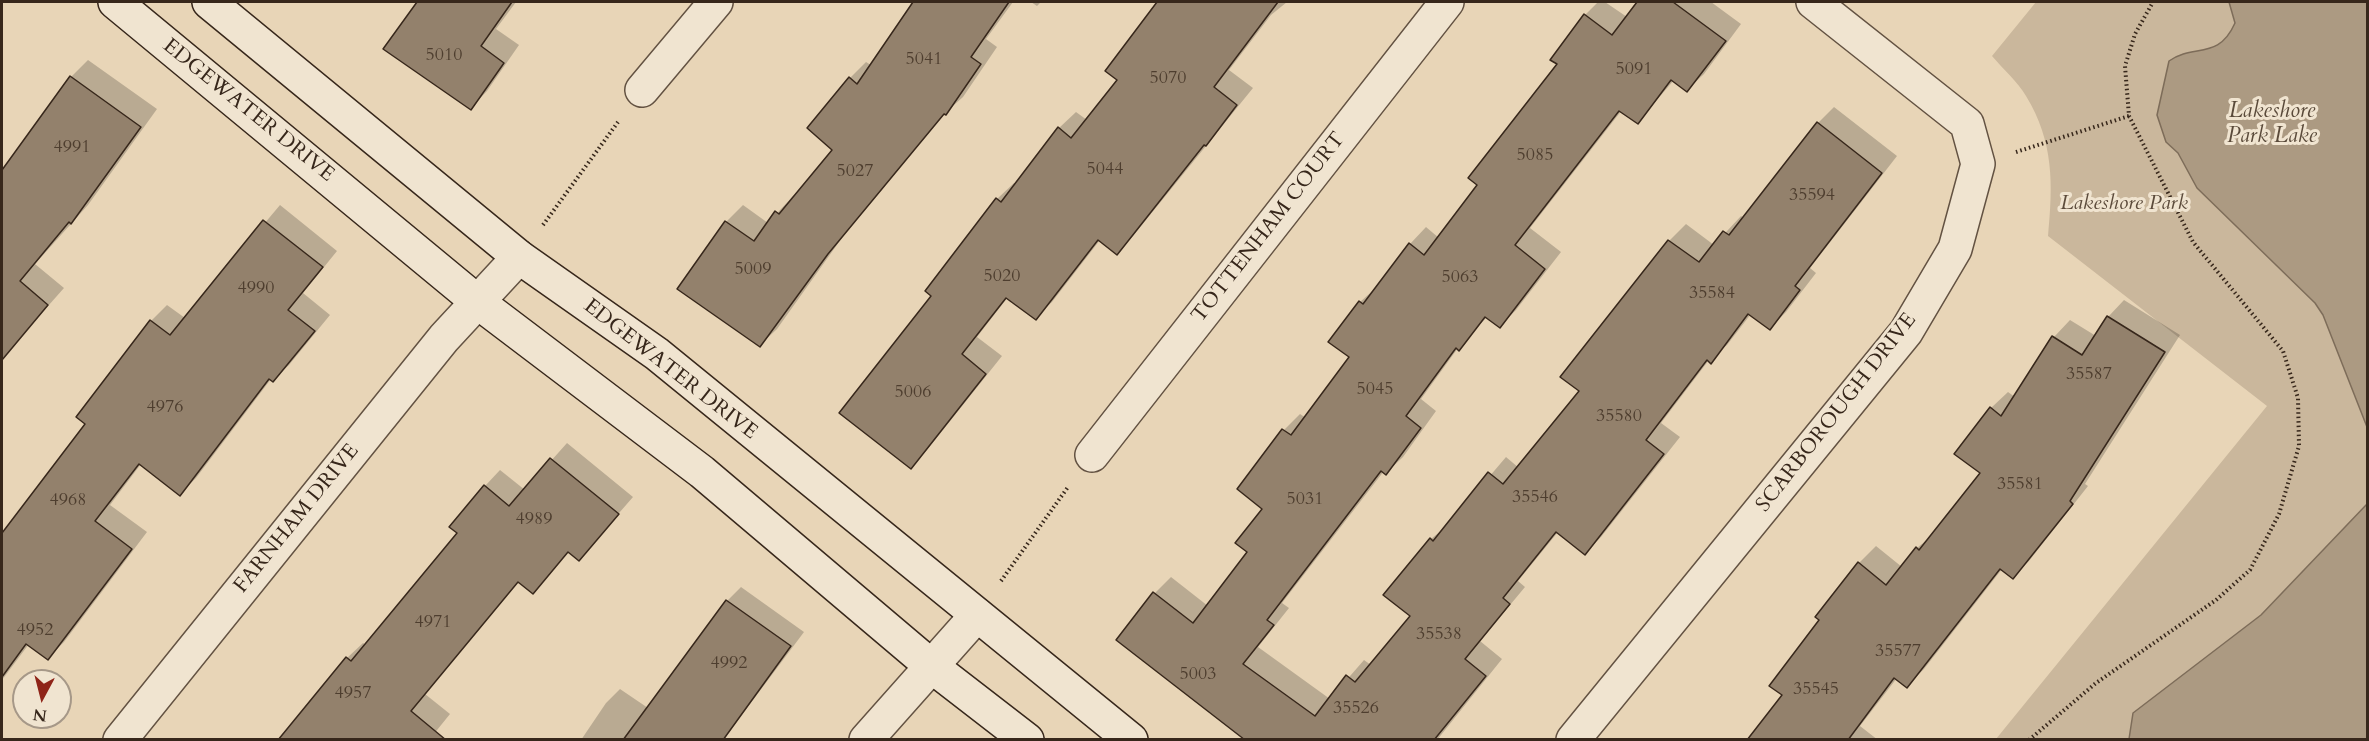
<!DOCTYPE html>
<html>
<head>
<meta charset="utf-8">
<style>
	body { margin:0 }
	#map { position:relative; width:2369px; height:741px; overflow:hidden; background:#e8d5b7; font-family:Cardo,serif }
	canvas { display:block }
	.frame { position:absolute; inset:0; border:3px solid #37271b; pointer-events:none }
	.north { position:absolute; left:12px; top:669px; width:60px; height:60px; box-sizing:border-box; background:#f0e4d0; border:2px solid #a69888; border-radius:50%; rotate:187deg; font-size:16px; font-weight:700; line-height:24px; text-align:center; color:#37271b }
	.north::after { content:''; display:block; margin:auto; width:21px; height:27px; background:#8f2418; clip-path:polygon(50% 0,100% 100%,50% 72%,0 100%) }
</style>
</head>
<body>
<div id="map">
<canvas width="2369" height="741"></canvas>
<div class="frame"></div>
<div class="north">N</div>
</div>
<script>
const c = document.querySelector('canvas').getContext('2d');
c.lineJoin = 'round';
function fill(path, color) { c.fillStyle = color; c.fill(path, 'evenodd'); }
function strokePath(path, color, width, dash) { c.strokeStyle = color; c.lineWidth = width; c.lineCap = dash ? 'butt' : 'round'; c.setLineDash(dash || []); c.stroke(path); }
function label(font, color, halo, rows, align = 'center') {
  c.font = font + ' Cardo,serif'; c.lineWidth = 6; c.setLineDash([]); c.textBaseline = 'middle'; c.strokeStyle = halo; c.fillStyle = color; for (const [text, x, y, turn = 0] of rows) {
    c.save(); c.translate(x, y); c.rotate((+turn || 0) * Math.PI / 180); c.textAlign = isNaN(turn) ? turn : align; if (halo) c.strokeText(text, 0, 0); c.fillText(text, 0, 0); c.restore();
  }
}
fill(new Path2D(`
	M 2036,2 L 2229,2 L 2235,24 C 2227,41 2215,49 2196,53 L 2166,142 L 2178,153 L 2197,188 L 2315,303 L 2323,315 L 2367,427 L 2367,504 L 2261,615 L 2134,713 L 2129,739 L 1996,739 L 2267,406 L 2048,236 C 2053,184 2054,142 2026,96 C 2017,81 2003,69 1992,56 Z`), '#cab79c');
const water = new Path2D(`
	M 2229,2 L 2367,2 L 2367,427 L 2323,315 L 2315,303 L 2197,188 L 2178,153 L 2166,142 L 2157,115 L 2169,61 C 2194,43 2218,61 2235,23 Z
	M 2367,504 L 2367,739 L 2129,739 L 2133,713 L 2261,615 Z`);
fill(water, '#ac9a82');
strokePath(water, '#7d6c59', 1.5);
fill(new Path2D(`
	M 419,2 L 516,2 L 496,29 L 519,45 L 487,91 L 471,108 L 385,49 Z
	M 908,2 L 1013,2 L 986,39 L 997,47 L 963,97 L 945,113 L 844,235 L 777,329 L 760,345 L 726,222 L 743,205 L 768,223 L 793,196 L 795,197 L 834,149 L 850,78 L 866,62 L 871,65 L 913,4 Z
	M 1031,2 L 1041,2 L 1037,6 Z
	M 1160,2 L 1287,2 L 1271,15 L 1229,70 L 1253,88 L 1133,236 L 1117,253 L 1100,240 L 1052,302 L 1035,318 L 1008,297 L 977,337 L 1002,356 L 927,450 L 911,467 L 933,296 L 997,199 L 1014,183 L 1016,184 L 1059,128 L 1076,112 L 1087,120 L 1119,79 L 1107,70 Z
	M 1598,2 L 1605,2 L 1627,17 L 1639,2 L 1711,2 L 1741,24 L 1704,74 L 1687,90 L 1674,80 L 1638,122 L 1622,110 L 1530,228 L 1561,252 L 1516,310 L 1500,326 L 1487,317 L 1458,348 L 1421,399 L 1436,411 L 1403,457 L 1386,473 L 1384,471 L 1282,603 L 1289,608 L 1258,647 L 1330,699 L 1364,660 L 1371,665 L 1412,616 L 1431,539 L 1449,524 L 1506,457 L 1519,468 L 1581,391 L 1562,376 L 1669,241 L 1686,224 L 1714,245 L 1741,216 L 1744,218 L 1818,123 L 1834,107 L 1897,156 L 1810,268 L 1816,273 L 1786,312 L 1770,328 L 1751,314 L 1727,345 L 1709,360 L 1661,423 L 1680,437 L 1601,537 L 1585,553 L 1558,532 L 1518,581 L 1525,587 L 1480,641 L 1502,659 L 1437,740 L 1248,740 L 1118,640 L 1155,593 L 1171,577 L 1208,606 L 1249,552 L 1264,508 L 1239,489 L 1284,430 L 1300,414 L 1306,418 L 1351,357 L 1330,342 L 1360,302 L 1378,286 L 1410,244 L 1426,227 L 1439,238 L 1480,185 L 1559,64 L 1585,15 Z
	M 88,60 L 157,109 L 88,205 L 35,264 L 64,288 L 2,358 L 2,172 L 71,77 Z
	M 280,205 L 337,251 L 303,293 L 330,315 L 289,365 L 273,380 L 271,379 L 196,478 L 180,494 L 141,464 L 110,505 L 147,532 L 64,642 L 48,658 L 29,644 L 2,680 L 2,533 L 87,423 L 151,321 L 167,305 L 185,318 Z
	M 2124,300 L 2180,335 L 2085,484 L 2088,486 L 2029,561 L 2012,577 L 2002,569 L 1924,669 L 1907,686 L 1897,678 L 1860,726 L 1878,740 L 1749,740 L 1784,695 L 1822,620 L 1859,563 L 1876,546 L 1902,567 L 1917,548 L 1935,533 L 1982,473 L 1991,408 L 2008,392 L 2015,397 L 2054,337 L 2070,320 L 2096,336 L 2108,317 Z
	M 567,443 L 633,497 L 579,559 L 569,551 L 532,592 L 519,581 L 425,694 L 450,714 L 429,740 L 347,658 L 363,643 L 366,645 L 459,532 L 485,486 L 500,470 L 525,490 Z
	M 741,587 L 804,632 L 723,740 L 581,740 L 606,703 L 620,689 L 648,708 L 727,601 Z`), '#0003');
const building = new Path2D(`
	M 417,2 L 512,2 L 481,46 L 504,63 L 471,110 L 383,49 Z
	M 913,2 L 1009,2 L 971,57 L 981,64 L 946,115 L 944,114 L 828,254 L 760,347 L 677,289 L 725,221 L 754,241 L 775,211 L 779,214 L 832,150 L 807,128 L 849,77 L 857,84 Z
	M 1157,2 L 1278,2 L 1214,87 L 1237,105 L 1206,146 L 1204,145 L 1117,255 L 1098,240 L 1036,320 L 1006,298 L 962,354 L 986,374 L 911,469 L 839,413 L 931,296 L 925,291 L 996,198 L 1001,202 L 1058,127 L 1071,138 L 1117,80 L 1105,71 Z
	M 1637,2 L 1673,2 L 1726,41 L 1687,92 L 1671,80 L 1638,124 L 1619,111 L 1515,245 L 1545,269 L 1500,328 L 1485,317 L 1459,351 L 1456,348 L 1406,416 L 1421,428 L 1386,475 L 1381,471 L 1267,620 L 1274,625 L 1243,664 L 1315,716 L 1346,675 L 1355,682 L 1410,616 L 1383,595 L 1430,538 L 1433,541 L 1488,472 L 1503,484 L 1579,391 L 1560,377 L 1668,240 L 1699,262 L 1723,231 L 1729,235 L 1817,122 L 1882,173 L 1795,286 L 1800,290 L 1770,330 L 1748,314 L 1711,364 L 1707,360 L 1646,440 L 1664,454 L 1585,555 L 1556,532 L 1503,598 L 1510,604 L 1465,659 L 1486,676 L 1434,740 L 1245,740 L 1116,640 L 1153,592 L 1193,623 L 1247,552 L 1235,543 L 1262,509 L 1237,489 L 1282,429 L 1291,435 L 1349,357 L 1328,342 L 1359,301 L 1363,304 L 1409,243 L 1424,255 L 1477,185 L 1468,178 L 1557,64 L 1550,60 L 1584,14 L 1612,35 Z
	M 70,76 L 141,127 L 71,224 L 69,222 L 20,281 L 48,305 L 2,360 L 2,170 Z
	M 263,220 L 323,267 L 288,310 L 315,331 L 273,382 L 269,379 L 180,496 L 139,464 L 95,521 L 132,549 L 48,660 L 26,644 L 2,677 L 2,533 L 85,424 L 76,417 L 150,320 L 170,335 Z
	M 2107,316 L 2165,352 L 2070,501 L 2073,504 L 2013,579 L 2000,569 L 1907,688 L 1894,678 L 1848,740 L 1747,740 L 1782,695 L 1769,686 L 1819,620 L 1815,617 L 1858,562 L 1886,585 L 1916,547 L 1919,550 L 1980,473 L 1954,454 L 1990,407 L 2001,416 L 2052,336 L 2082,355 Z
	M 550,458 L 619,514 L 579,561 L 568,552 L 533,594 L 518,582 L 411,711 L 446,740 L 278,740 L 346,657 L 351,661 L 457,533 L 449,527 L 484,485 L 509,506 Z
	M 726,600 L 791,646 L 723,740 L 623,740 Z`);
fill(building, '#93816c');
strokePath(building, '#37271b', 1.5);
const street = new Path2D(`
	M 642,90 L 716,2
	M 1092,455 L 1447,2
	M 120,740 L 444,338 L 519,257
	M 866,740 L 977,615
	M 1573,740 L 1906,332 L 1955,249 L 1978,164 L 1967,124 L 1813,2`);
const secondary = new Path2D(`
	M 115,2 L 479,303 L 702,472 L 930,665 L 1027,740
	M 209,2 L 519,257 L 657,354 L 1131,740`);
strokePath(street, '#635242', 36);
strokePath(secondary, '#37271b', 36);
strokePath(new Path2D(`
	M 2016,152 L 2129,116
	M 543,225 L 618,122
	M 1001,581 L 1068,487
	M 2029,740 L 2096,683 L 2216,600 L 2250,570 L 2279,514 L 2299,446 L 2298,398 L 2283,351 L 2193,242 L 2129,116 L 2125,66 L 2135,34 L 2153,2`), '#37271b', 4, [1.5, 3]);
strokePath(street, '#f0e4d0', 33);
strokePath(secondary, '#f0e4d0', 33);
label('18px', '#4e3e2f', null, [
	["5010",444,56],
	["5041",924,60],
	["5091",1634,70],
	["5070",1168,79],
	["4991",72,148],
	["5085",1535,156],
	["5044",1105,170],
	["5027",855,172],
	["35594",1812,196],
	["5009",753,270],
	["5020",1002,277],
	["5063",1460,278],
	["4990",256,289],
	["35584",1712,294],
	["35587",2089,375],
	["5045",1375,390],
	["5006",913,393],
	["4976",165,408],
	["35580",1619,417],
	["35581",2020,485],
	["35546",1535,498],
	["5031",1305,500],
	["4968",68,501],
	["4989",534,520],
	["4971",433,623],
	["4952",35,631],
	["35538",1439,635],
	["35577",1898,652],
	["4992",729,664],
	["5003",1198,675],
	["35545",1816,690],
	["4957",353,694],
	["35526",1356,709]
]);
label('21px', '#37271b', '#f0e4d0', [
	["EDGEWATER DRIVE",248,111,39],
	["TOTTENHAM COURT",1269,228,-52],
	["EDGEWATER DRIVE",670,370,38],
	["SCARBOROUGH DRIVE",1837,413,-52],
	["FARNHAM DRIVE",297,519,-51]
]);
label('italic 21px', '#5c4b3b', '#f0e4d0', [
	["Lakeshore Park",2124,204]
]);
label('italic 22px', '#5a4a3a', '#f0e4d0', [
	["Lakeshore",2272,112],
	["Park Lake",2272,137]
]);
</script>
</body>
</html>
